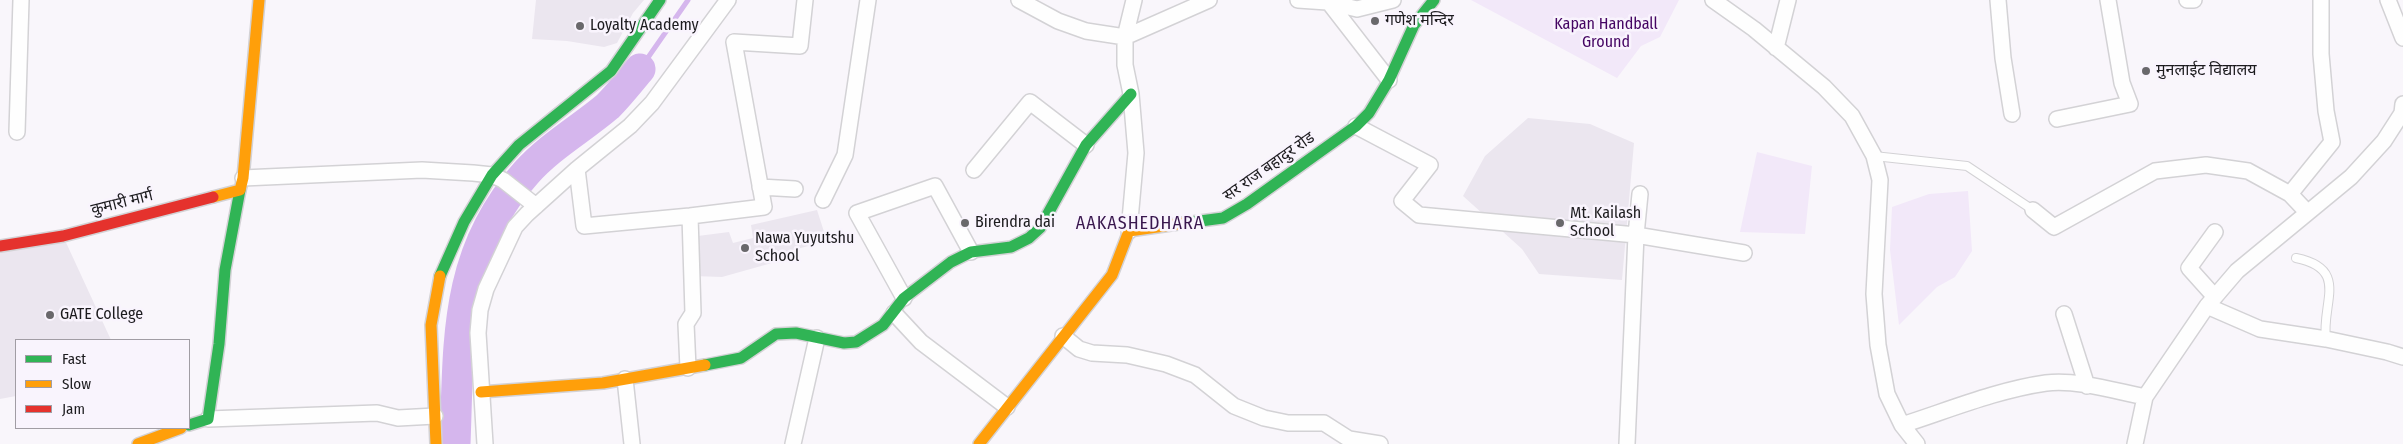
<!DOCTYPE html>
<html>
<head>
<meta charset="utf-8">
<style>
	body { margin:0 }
	#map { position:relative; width:2403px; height:444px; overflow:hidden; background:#f9f6fb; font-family:"Fira Sans Condensed",sans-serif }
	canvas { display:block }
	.legend { position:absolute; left:15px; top:339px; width:175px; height:90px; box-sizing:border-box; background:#f9f4fd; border:1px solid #a19da4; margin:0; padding:6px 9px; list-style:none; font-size:15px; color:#1c1b1e }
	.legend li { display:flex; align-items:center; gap:10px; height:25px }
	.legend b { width:25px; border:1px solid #a19da4 }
</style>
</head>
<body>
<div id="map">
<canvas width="2403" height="444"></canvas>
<ul class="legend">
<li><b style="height:6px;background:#30b455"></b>Fast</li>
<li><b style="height:6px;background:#ff9f0a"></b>Slow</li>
<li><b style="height:6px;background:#e5322d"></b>Jam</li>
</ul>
</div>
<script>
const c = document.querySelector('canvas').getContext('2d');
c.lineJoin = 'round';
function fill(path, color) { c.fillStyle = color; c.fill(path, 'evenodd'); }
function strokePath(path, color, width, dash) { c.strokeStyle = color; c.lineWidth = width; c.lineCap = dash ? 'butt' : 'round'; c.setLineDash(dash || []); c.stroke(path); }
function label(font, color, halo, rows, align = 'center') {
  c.font = font + ' "Fira Sans Condensed","Noto Sans Devanagari",sans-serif'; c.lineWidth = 5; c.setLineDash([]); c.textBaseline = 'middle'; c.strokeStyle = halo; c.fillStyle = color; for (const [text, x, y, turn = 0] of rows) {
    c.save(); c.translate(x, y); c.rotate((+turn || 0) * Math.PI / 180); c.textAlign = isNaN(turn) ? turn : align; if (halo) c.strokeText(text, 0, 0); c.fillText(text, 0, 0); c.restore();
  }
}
fill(new Path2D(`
	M 536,0 L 644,0 L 633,13 L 617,43 L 604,47 L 567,41 L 532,39 Z
	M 1528,118 L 1590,124 L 1634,143 L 1622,280 L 1539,274 L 1522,249 L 1463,196 L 1485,156 Z
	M 817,210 L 827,241 L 782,253 L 779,261 L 722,277 L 693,276 L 690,237 L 729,232 L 733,243 L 753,238 L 751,225 Z
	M 63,236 L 111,340 L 16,340 L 16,396 L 0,399 L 0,246 Z`), '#ebe6ef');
fill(new Path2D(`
	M 1471,0 L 1679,0 L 1660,37 L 1641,46 L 1617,78 Z
	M 1757,152 L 1812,166 L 1805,234 L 1740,232 Z
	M 1968,191 L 1972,251 L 1955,277 L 1937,287 L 1899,325 L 1890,250 L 1892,207 L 1929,194 Z`), '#f2e8f9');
strokePath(new Path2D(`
	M 640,69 L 688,0`), '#d5b6ed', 5);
strokePath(new Path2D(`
	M 455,444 C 459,343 453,254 526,173 C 550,146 581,129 608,106 C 619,95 630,81 640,69`), '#d5b6ed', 31);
const lane = new Path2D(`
	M 1874,156 L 1967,166 L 2033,210
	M 2296,258 C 2350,269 2321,303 2326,339`);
const street = new Path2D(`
	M 1019,0 L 1058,21 L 1086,31 L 1125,37 L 1209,0
	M 1298,0 L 1327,2 L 1357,9 L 1393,0
	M 1327,0 L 1389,80
	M 1713,0 L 1754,29 L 1824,87 L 1852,116 L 1874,156 L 1880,180 L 1874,294 L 1878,345 L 1887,394 L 1902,425 L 1917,444
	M 1998,0 L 2003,58 L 2012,114
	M 2187,0 L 2194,0
	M 2388,0 L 2403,38
	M 1776,48 L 1788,0
	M 2057,119 L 2130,104 L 2122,83 L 2108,0
	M 1356,126 L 1430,165 L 1402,201 L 1419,215 L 1636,235 L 1744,253
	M 17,132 L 21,0
	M 577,169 L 584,226 L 690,216 L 764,207 L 734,42 L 800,46 L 805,0
	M 974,170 L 1030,102 L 1086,145
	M 243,178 L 422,170 L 473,173 L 492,175 L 503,180 L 536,206
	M 760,187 L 795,189
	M 2290,194 L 2332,142 L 2326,111 L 2321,54 L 2321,0
	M 823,200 L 845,155 L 868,0
	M 2033,210 L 2054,227 L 2155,171 L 2206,165 L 2248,171 L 2290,194 L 2307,212
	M 1129,231 L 1136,153 L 1131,94 L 1125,65 L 1125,37 L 1134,0
	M 2215,297 L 2189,268 L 2215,232
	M 904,298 L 857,213 L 935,186 L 971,252
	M 2207,306 L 2260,329 L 2326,339 L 2387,352 L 2403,357
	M 894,313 L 921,342 L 1007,407
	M 2064,314 L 2087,386
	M 1063,336 L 1079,349 L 1092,353 L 1127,355 L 1166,364 L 1195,375 L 1234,406 L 1264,418 L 1288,423 L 1324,423 L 1349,439 L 1380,444
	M 688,368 L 686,324 L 693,313 L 690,216
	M 625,379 L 632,444
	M 208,419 L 377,413 L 398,418 L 435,416
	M 1902,425 C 1949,410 1997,390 2046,383 C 2076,379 2115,391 2145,397
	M 485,444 L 478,333 L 480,310 L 486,289 L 515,227 L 527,214 L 577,169 L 630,126 L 652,103 L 728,0
	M 793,444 L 817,338
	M 1627,444 L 1636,235 L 1640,194
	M 2135,444 L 2145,397 L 2207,306 L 2237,271 L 2351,177 L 2384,141 L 2402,113 L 2403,104`);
const fast = new Path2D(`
	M 1185,223 L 1223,218 L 1247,204 L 1356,126 L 1369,113 L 1389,80 L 1414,25 L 1434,0
	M 440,276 L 464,222 L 492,175 L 519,145 L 611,71 L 660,0
	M 705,365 L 741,358 L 776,334 L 796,333 L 844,343 L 856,342 L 883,325 L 904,298 L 951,262 L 971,252 L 1011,247 L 1029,238 L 1040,228 L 1086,145 L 1131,94
	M 189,425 L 208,419 L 219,344 L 225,270 L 240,190`);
const slow = new Path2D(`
	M 213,197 L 240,190 L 243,178 L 259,0
	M 481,392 L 603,383 L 705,365
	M 138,444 L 181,428
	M 436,444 L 431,325 L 440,276
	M 979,444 L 1112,275 L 1129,231 L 1185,223`);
const jam = new Path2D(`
	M 0,246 L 63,236 L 213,197`);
strokePath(lane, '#d3d2d5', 10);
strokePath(street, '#d3d2d5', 18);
strokePath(fast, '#d3d2d5', 14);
strokePath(slow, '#d3d2d5', 14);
strokePath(jam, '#d3d2d5', 14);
strokePath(lane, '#fefefe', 8);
strokePath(street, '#fefefe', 15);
strokePath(fast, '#30b455', 11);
strokePath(slow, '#ff9f0a', 11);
strokePath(jam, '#e5322d', 11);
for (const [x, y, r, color] of [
	[1375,21,5,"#69686b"],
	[580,26,5,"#69686b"],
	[2146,71,5,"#69686b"],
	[965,223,5,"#69686b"],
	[1560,223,5,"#69686b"],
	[745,248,5,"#69686b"],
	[50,315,5,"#69686b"]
]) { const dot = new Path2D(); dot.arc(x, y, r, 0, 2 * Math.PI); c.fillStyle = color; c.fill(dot); strokePath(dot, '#f9f4fd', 2); }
label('16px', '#1c1b1e', '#f9f4fd', [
	["गणेश मन्दिर",1385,21],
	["Loyalty Academy",590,26],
	["मुनलाईट विद्यालय",2156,71],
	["Mt. Kailash",1570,214],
	["School",1570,232],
	["Birendra dai",975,223],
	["Nawa Yuyutshu",755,239],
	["School",755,257],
	["GATE College",60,315]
], 'left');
label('16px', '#450563', '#f9f4fd', [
	["Kapan Handball",1606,25],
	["Ground",1606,43]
]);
label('16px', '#1c1b1e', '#f9f4fd', [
	["सर राज बहादुर रोड",1269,167,-35],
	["कुमारी मार्ग",122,203,-14]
]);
c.letterSpacing = '1px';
label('18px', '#39174e', '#f9f4fd', [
	["AAKASHEDHARA",1140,224]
]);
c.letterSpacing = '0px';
</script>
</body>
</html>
